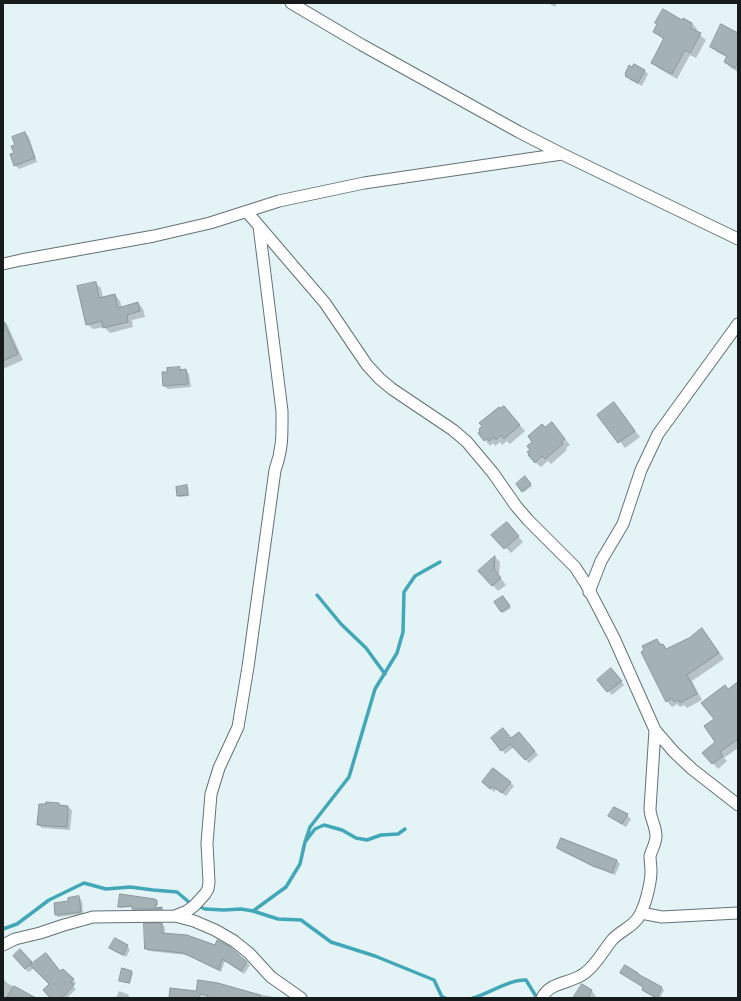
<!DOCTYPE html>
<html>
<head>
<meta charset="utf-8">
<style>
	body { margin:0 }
	#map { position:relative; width:741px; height:1001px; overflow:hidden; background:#e4f3f6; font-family:Figtree,sans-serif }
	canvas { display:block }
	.frame { position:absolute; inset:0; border:4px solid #161b1c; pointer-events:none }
</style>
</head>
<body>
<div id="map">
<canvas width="741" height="1001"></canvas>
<div class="frame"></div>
</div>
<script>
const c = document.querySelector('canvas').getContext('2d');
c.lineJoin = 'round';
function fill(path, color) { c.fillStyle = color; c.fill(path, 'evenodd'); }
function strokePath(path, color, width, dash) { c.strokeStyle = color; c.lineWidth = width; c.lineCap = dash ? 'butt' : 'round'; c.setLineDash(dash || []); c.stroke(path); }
fill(new Path2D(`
	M 548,3 L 557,3 L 555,7 Z
	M 682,21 L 692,23 L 697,29 L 696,32 L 706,40 L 696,58 L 690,55 L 677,79 L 658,68 L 652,62 L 664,40 L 654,32 Z
	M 738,31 L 738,72 L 731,68 L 725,62 L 728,58 L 717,52 L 711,46 Z
	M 644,70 L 648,74 L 642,86 L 630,80 L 627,76 Z
	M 25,133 L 29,137 L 37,162 L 19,169 L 15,165 L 16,146 Z
	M 95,283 L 101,288 L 103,298 L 115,295 L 120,301 L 122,308 L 138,303 L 143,309 L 145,317 L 132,320 L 133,327 L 110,333 L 104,327 L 93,329 L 87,324 Z
	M 3,320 L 7,324 L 23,360 L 3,369 Z
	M 179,368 L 182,371 L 186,370 L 189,374 L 191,387 L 168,389 L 164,386 L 168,373 Z
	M 614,404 L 640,437 L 625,448 L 599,415 Z
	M 500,410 L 509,412 L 525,431 L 510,444 L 507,441 L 502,445 L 500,442 L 495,446 L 493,443 L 490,446 L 485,440 Z
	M 546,428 L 557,429 L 570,445 L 566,448 L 567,450 L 551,464 L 548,461 L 541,467 L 535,462 L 531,450 Z
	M 525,477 L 532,486 L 524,492 L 517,484 Z
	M 187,486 L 188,488 L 189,496 L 180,497 L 178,496 Z
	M 512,529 L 523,542 L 511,553 L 493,535 Z
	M 495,557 L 500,562 L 499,576 L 506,585 L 498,591 L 480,571 Z
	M 504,598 L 511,608 L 503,613 L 495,602 Z
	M 702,630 L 707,635 L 724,659 L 692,681 L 702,700 L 687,708 L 684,705 L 680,707 L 677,704 L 672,707 L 667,701 L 657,640 L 668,650 L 689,639 Z
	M 615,672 L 624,685 L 612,695 L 598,680 Z
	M 738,688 L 738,748 L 724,758 L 727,761 L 718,769 L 704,753 L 717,742 L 715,719 L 729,690 Z
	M 503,729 L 512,739 L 522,736 L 538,755 L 529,763 L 514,747 L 505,754 L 502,750 Z
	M 510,782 L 514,786 L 506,796 L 496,789 L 494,792 L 487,786 Z
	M 59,804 L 61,806 L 68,807 L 72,810 L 70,830 L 42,828 L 38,824 Z
	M 627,815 L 631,819 L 626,827 L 613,819 L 610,816 Z
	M 562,839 L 617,861 L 620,864 L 615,875 L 599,869 L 598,869 L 561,851 L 558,848 Z
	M 121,895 L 155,900 L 158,903 L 156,909 L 161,908 L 163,910 L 134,910 L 133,907 L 120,908 L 119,907 Z
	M 79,898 L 82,900 L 83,914 L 58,917 L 56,915 L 69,902 Z
	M 162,924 L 165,927 L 165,934 L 215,946 L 229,948 L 250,965 L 244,974 L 225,961 L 221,972 L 187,955 L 149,951 L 146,949 Z
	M 127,946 L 130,950 L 126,957 L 114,951 L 111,947 Z
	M 24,954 L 33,964 L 61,972 L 63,970 L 76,983 L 73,986 L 76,989 L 67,998 L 52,998 L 50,984 L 34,968 L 29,972 L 25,969 Z
	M 131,972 L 133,973 L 130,984 L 120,980 Z
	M 622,973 L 638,974 L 662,988 L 664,990 L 660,998 L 656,998 L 646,993 L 643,990 L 644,988 Z
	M 3,978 L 7,983 L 35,998 L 3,998 Z
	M 241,990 L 278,998 L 240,998 L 239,997 Z
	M 119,991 L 127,994 L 129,995 L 128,998 L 116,998 Z
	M 592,991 L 597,998 L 577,998 Z
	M 197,993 L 235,998 L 210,998 L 200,996 Z`), '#0003');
strokePath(new Path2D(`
	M 317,595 L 341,624 L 366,648 L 385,674
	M 305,842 L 310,827 L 349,777 L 375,689 L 397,653 L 403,632 L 404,592 L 415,576 L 440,562
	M 253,911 L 286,887 L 300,864 L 305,842 L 315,829 L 324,825 L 342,830 L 356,838 L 367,840 L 381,835 L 398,834 L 405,829
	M 3,929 L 17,924 L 49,900 L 84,883 L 106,889 L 130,887 L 153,890 L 177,892 L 190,903 L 205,909 L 224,910 L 241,909 L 253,911 L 278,919 L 301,920 L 331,942 L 375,956 L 434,980 L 442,997 L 445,998
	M 473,998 C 490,993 510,979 526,980 L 537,998`), '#42a8b8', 3.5);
const building = new Path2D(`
	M 663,9 L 682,20 L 683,18 L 692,23 L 690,28 L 701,33 L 690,53 L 685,50 L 672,74 L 651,63 L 664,38 L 653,32 L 657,24 L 655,23 Z
	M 721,24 L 738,33 L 738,61 L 735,68 L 724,62 L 727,56 L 710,47 Z
	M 634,64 L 645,70 L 638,83 L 625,76 L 626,75 L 625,74 L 629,65 L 632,67 Z
	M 25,132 L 35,158 L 14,166 L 10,154 L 14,153 L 11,146 L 15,145 L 12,137 Z
	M 96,282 L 99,298 L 115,294 L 118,308 L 138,302 L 140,311 L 127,315 L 128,322 L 103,328 L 102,321 L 86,325 L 77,286 Z
	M 3,320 L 18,354 L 3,361 Z
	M 180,367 L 180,370 L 186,369 L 188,384 L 163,386 L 162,372 L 167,372 L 167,368 Z
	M 614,402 L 635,431 L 618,443 L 597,415 Z
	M 504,406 L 520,425 L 504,439 L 501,435 L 496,440 L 494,437 L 489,441 L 487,438 L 484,441 L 478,433 L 480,431 L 479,429 L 482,426 L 479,423 L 499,407 L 500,408 Z
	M 552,422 L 565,439 L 561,442 L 563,444 L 545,459 L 542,456 L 535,463 L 528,455 L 529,453 L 527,452 L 530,450 L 527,446 L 532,442 L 528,436 L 542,424 L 545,427 Z
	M 525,476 L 531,484 L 522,492 L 516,484 Z
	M 187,485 L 188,495 L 177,496 L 176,487 Z
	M 507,522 L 519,536 L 504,549 L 491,535 Z
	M 495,556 L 494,569 L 501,578 L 492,586 L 478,571 Z
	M 503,596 L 510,606 L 501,612 L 494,602 Z
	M 702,628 L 719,653 L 687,675 L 697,694 L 680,703 L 679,700 L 674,702 L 672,698 L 666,702 L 641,652 L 644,650 L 642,646 L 657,639 L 660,645 L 663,644 L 666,649 L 689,638 Z
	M 611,668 L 622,681 L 607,692 L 597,680 Z
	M 738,682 L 738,739 L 720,752 L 723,756 L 712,764 L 702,753 L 715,742 L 704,726 L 714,719 L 701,703 L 725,685 L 728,689 Z
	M 503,728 L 511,738 L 519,732 L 535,751 L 525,760 L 510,744 L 501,751 L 491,738 Z
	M 493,768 L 511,782 L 502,793 L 492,786 L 490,789 L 482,782 Z
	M 46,802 L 59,803 L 59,805 L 68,806 L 67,827 L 37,825 L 39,804 L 46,804 Z
	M 614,807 L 628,814 L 622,824 L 608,816 Z
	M 561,838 L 617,860 L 612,873 L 595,866 L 595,867 L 557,848 Z
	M 120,894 L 155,899 L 155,900 L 157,900 L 157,905 L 155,905 L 155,908 L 162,907 L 162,909 L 132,909 L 132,906 L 118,907 Z
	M 79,896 L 81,912 L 55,915 L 54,903 L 68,901 L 68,898 Z
	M 144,923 L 162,923 L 162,933 L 187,935 L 215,945 L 217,940 L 221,942 L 230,947 L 247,962 L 241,971 L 222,959 L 219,970 L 183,953 L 145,949 Z
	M 115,938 L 128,945 L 123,955 L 109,948 Z
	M 20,949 L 32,962 L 25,969 L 13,956 Z
	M 46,953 L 60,971 L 63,969 L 74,979 L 71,982 L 74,985 L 62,998 L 50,998 L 43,990 L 49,984 L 30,965 Z
	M 625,965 L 638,973 L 638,974 L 662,987 L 657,998 L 642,990 L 643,987 L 620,973 Z
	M 122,968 L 132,971 L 129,983 L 119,981 Z
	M 198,980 L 218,983 L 260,995 L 260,998 L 207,998 L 208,995 L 200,994 L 200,998 L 169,998 L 170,988 L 196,991 Z
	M 582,984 L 592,990 L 588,998 L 573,998 Z
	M 14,986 L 36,998 L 7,998 Z`);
fill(building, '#a4b2b5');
strokePath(building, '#8a989a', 1);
const minor = new Path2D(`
	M 291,3 L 362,45 L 519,132 L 562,154 L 738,239
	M 247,212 L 325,303 L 367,365 L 380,379 L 392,389 L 453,430 L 467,442 L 493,473 L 516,506 L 528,520 L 575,567 L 586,584 L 614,638 L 655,730 L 674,752 L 692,769 L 738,805
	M 3,264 L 21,260 L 154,236 L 210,223 L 279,201 L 364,183 L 562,154
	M 589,592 L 601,561 L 623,524 L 641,470 L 658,434 L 738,324
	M 641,913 L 662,917 L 738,913
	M 175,916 L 187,911 L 194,906 L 205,894 L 208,889 L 209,882 L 207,843 L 211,794 L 219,768 L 238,727 L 248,667 L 275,470 C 283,448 282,434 282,411 L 259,226
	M 3,945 L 15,939 L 40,933 L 64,925 L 93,917 L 175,916 L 194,921 L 215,930 L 234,941 L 249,953 L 271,977 L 301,998
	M 542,998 C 550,981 571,984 585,973 C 597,964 603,951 612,940 C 620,931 631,928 638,918 C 645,908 651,883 651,871 C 651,866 650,861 650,856 C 652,849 656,843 656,836 C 656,826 650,818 650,809 L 655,730`);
strokePath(minor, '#657274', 13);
strokePath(minor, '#fff', 11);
</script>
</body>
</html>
